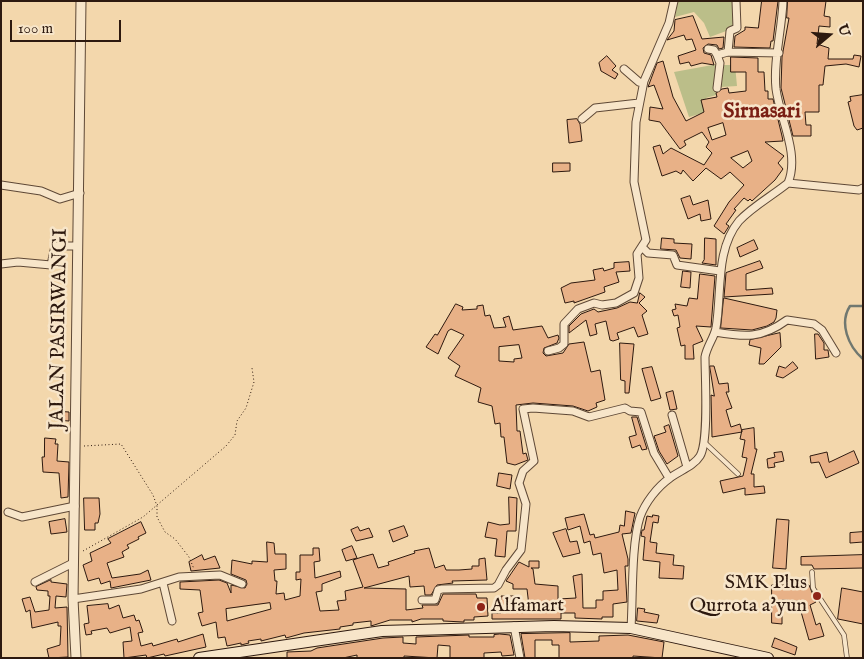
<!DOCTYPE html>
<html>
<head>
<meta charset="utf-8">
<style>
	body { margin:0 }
	#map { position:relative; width:864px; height:659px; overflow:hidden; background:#f3d7ac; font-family:"IM FELL English",serif }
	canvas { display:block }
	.frame { position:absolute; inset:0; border:2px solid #2d190f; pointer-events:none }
	.north { position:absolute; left:804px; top:10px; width:50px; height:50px; -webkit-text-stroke:4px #f7e5c9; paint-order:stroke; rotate:72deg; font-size:14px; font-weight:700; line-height:20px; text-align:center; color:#2d190f }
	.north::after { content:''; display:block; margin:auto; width:18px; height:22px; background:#2d190f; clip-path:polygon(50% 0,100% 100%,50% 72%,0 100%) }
	.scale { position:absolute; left:10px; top:20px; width:111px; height:22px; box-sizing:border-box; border:2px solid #2d190f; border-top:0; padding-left:6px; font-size:15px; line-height:18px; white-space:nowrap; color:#2d190f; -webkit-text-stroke:4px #f7e5c9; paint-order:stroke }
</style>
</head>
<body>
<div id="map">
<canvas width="864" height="659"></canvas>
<div class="frame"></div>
<div class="north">U</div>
<div class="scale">100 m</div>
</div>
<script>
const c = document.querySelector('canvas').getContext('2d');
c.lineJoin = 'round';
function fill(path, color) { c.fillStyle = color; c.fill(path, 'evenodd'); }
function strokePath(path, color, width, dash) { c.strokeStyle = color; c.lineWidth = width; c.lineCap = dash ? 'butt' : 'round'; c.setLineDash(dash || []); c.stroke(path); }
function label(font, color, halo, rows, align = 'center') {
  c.font = font + ' "IM FELL English",serif'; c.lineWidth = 5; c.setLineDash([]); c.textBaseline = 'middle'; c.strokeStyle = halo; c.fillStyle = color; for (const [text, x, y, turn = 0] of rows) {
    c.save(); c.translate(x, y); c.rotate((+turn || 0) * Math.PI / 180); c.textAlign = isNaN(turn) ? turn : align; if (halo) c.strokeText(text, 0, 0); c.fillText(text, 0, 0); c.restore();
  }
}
fill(new Path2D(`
	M 678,1 L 732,1 L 737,27 L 710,37 L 704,23 L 694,12 L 675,17 Z
	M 718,64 L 716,95 L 706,98 L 710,111 L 689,117 L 674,72 Z
	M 723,65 L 735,65 L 737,86 L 721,87 Z`), '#bbbe89');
strokePath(new Path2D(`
	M 863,306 L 850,306 C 839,323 848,346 863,359`), '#707870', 2.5);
const building = new Path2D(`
	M 762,1 L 778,1 L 773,41 L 771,41 L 770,48 L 734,47 L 735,36 L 745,30 L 745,27 L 758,28 Z
	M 788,1 L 826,1 L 824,16 L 830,17 L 830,27 L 819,26 L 817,44 L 829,48 L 828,59 L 853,59 L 854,55 L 861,56 L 859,67 L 846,64 L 825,66 L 823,85 L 819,85 L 819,112 L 805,112 L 806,125 L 811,125 L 811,136 L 793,136 L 781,88 L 782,57 L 789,18 L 787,18 Z
	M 693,16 L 702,39 L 724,37 L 723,48 L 719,49 L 717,45 L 708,44 L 703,48 L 704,53 L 711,55 L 714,65 L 702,63 L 691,66 L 689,62 L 680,64 L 678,56 L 696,50 L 692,39 L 686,40 L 684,35 L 667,40 L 674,31 L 675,20 Z
	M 607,56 L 616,66 L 612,70 L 618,74 L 615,79 L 601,71 L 599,63 Z
	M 731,57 L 758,58 L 758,72 L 764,72 L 765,91 L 768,91 L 768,99 L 773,99 L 782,136 L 783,141 L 765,142 L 784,156 L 778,163 L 783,169 L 775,180 L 752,201 L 750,199 L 748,201 L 744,198 L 734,209 L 736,210 L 726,224 L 729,226 L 724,234 L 714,226 L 729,202 L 744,185 L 730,172 L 721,179 L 706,168 L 693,181 L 683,170 L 681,174 L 676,171 L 662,176 L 653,147 L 660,145 L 663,154 L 671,148 L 704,165 L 712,153 L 706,147 L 709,142 L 702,132 L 684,141 L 686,145 L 680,149 L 660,122 L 649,120 L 650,107 L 663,109 L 654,85 L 648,87 L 657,63 L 663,61 L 673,97 L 686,121 L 704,112 L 701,100 L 717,97 L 716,93 L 722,89 L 728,88 L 729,93 L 746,91 L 746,72 L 731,72 ZM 723,123 L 726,135 L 712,140 L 708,128 ZM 748,151 L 752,161 L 743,168 L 731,158 Z
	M 863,95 L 863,128 L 857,130 L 854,126 L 848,102 L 851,101 L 850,97 Z
	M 577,119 L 580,124 L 582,141 L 569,143 L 567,120 Z
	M 553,163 L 570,163 L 570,171 L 553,172 Z
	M 690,196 L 693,205 L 708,200 L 711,219 L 701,221 L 700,214 L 688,219 L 681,199 Z
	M 662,238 L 674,239 L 674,243 L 692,244 L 691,259 L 680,258 L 676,250 L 661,249 Z
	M 705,238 L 716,239 L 716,265 L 702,263 L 704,260 Z
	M 754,240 L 758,249 L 740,257 L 737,248 Z
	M 760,261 L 763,268 L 746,274 L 746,290 L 772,288 L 773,294 L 724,297 L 726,273 Z
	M 629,262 L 630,271 L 616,272 L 619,282 L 604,287 L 605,292 L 574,303 L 574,301 L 565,303 L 561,288 L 571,283 L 595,280 L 593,270 L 603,268 L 604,271 L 614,268 L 614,263 Z
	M 683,271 L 691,272 L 690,288 L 681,287 Z
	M 700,274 L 715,276 L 711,327 L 696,326 L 703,341 L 693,345 L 694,359 L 685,359 L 685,345 L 681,346 L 677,328 L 680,327 L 678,315 L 674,316 L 672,310 L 676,309 L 675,304 L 687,306 L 689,298 L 697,299 Z
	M 640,293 L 645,297 L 639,303 L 647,311 L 642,315 L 648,334 L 638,337 L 634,327 L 617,333 L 619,339 L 613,341 L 610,340 L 606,321 L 595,324 L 597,334 L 590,336 L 586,320 L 569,333 L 569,326 L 581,314 L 594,309 L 598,312 L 617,308 L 630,302 L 637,303 Z
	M 724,298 L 777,310 L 776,318 L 774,322 L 767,326 L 752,330 L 721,328 Z
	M 456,304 L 463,307 L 462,310 L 477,309 L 477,306 L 483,305 L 485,316 L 490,315 L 494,328 L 506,327 L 503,318 L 509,316 L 513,330 L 542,326 L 548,338 L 558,335 L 559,338 L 557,343 L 544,348 L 543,353 L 546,356 L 563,353 L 569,344 L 584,342 L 591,372 L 600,370 L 605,400 L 596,403 L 597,407 L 588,411 L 573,406 L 533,403 L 516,405 L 517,431 L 520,431 L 523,454 L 526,453 L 528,460 L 515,465 L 507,463 L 504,437 L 501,437 L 500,423 L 495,424 L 492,406 L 478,402 L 481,388 L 455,376 L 460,366 L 448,358 L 464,335 L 451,329 L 448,331 L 438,354 L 426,347 L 435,334 L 437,335 ZM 519,345 L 522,358 L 514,359 L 514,362 L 499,361 L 499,347 Z
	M 780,333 L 781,347 L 764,364 L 759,364 L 761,348 L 749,345 L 750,340 Z
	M 815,334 L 818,334 L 824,343 L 824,350 L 828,350 L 829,357 L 816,359 Z
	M 620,343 L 634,344 L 629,393 L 625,393 L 625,381 L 621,380 Z
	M 793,362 L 798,368 L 783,378 L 776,376 L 779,366 L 785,368 Z
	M 710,366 L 714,366 L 719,384 L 728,383 L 729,392 L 726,392 L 732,408 L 726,410 L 731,427 L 740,424 L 742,432 L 712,437 L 711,395 L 714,396 Z
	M 652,367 L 661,398 L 651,401 L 642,369 Z
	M 673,391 L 677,409 L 670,410 L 666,393 Z
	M 55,411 L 69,412 L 69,421 L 55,420 Z
	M 632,417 L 637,417 L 647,449 L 642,450 L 640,445 L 632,448 L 629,437 L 636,435 Z
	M 669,425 L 678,456 L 667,464 L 659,451 L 654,436 L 666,432 L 664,427 Z
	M 754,428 L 755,449 L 757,449 L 751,474 L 754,474 L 754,487 L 764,486 L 765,493 L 745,495 L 745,488 L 723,493 L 720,481 L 743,476 L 747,458 L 742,457 L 745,440 L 740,439 L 742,430 Z
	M 45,438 L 56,439 L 55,444 L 58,444 L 57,461 L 69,462 L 68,497 L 61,498 L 59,473 L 43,472 L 42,457 L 44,457 Z
	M 854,451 L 859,463 L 826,478 L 819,462 L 811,463 L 810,456 L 827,452 L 829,462 Z
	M 782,452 L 784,461 L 774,463 L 775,467 L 768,468 L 767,459 L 775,457 L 774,453 Z
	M 499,473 L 512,475 L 510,489 L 497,486 Z
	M 509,497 L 517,498 L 516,531 L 507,531 L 505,557 L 495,556 L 497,539 L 485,537 L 488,522 L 500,525 L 509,524 Z
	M 84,498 L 99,498 L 100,514 L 98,523 L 95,523 L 95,530 L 85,530 Z
	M 626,511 L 635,513 L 631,533 L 622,534 L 628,559 L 628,566 L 625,566 L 627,602 L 613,604 L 613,617 L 602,617 L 602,619 L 575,618 L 575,613 L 561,613 L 561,619 L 492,619 L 492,613 L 501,613 L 501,596 L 515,596 L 517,606 L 529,606 L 527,589 L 513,589 L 513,584 L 506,581 L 519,562 L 529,567 L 529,561 L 539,561 L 539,568 L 531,568 L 533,569 L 535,584 L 558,586 L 558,599 L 576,598 L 573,576 L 582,574 L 583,608 L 596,608 L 596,600 L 603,600 L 603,591 L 618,590 L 617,570 L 604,573 L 601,553 L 593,555 L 590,541 L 584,543 L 580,526 L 568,530 L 565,518 L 584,514 L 590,535 L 594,534 L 595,538 L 619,532 L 620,525 L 624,526 Z
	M 653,515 L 659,516 L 658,523 L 653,522 L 650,542 L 657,543 L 656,553 L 674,555 L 673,565 L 684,566 L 683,579 L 659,578 L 660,562 L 643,560 L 645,537 L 641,536 L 642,530 L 644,530 L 647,516 L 652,517 Z
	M 65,519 L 67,532 L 51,534 L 49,522 Z
	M 777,519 L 789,520 L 786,569 L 773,568 Z
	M 141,522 L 146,533 L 138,537 L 139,539 L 127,545 L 129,548 L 122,552 L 124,557 L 107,563 L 112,578 L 140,574 L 148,570 L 151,580 L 111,588 L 110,581 L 101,584 L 99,578 L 88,581 L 83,565 L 92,561 L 90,553 L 111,543 L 108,539 Z
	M 404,526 L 408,536 L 393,542 L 389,531 Z
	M 358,527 L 360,531 L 369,528 L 373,537 L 356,541 L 351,530 Z
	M 566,529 L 570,542 L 577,541 L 580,553 L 563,557 L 553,533 Z
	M 863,532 L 863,542 L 850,543 L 850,533 Z
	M 267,542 L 274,543 L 275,554 L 286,554 L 286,569 L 274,570 L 275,581 L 277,581 L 276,594 L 284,593 L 285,600 L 300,596 L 301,579 L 296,580 L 296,572 L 300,572 L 300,555 L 313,555 L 313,548 L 319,548 L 320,561 L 314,562 L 315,578 L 340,571 L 341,577 L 322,584 L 322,591 L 316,592 L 320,611 L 339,610 L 337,601 L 346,600 L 345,591 L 363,587 L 353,560 L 362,557 L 373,554 L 378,568 L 389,565 L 388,562 L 415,553 L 414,551 L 429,548 L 435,568 L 444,565 L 446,570 L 459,570 L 472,569 L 472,566 L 479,566 L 479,559 L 485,558 L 487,580 L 452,581 L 453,583 L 437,585 L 431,595 L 425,595 L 424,586 L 410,587 L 409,576 L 364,588 L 406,589 L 406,610 L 423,608 L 422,605 L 438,605 L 443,594 L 476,594 L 477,598 L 487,598 L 488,616 L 474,617 L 474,620 L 464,620 L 464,622 L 443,621 L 443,619 L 421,619 L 412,622 L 412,620 L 390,620 L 371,626 L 371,621 L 353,623 L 353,625 L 340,627 L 340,629 L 304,633 L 286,638 L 285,635 L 261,641 L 261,639 L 248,641 L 249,643 L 241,645 L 241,643 L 227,646 L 225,637 L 218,638 L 216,622 L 202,626 L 198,613 L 203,612 L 200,590 L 180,589 L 180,582 L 219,580 L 227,583 L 231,593 L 231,585 L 245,588 L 247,584 L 246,580 L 231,574 L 232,560 L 252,564 L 252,561 L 267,562 ZM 270,603 L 271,609 L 227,621 L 226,609 Z
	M 352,546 L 357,558 L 346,561 L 342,550 Z
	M 202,555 L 204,560 L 215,556 L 220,568 L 191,571 L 189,562 Z
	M 863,555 L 863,568 L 814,569 L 812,565 L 801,565 L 801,557 Z
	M 51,580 L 51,582 L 67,584 L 66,597 L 56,596 L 55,608 L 67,607 L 68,657 L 49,658 L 47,649 L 60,645 L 61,626 L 58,626 L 58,622 L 32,628 L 30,610 L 26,612 L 22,599 L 30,597 L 35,612 L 49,610 L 50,596 L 48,596 L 48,591 L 37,590 L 36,587 Z
	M 772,585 L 809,585 L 816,602 L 810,605 L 816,625 L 820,623 L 824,636 L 809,640 L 798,601 L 782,600 L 782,624 L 772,623 Z
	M 842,588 L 863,592 L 863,624 L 838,619 Z
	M 108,604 L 109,609 L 119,605 L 123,618 L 134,615 L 136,621 L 139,620 L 143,632 L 138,633 L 141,646 L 152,643 L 153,646 L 177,639 L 178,642 L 203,634 L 206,647 L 165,656 L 164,654 L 147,658 L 146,655 L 124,658 L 123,642 L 132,641 L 130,627 L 110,633 L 107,628 L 91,631 L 92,634 L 86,635 L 84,624 L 89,623 L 87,606 Z
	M 638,608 L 645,609 L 644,612 L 659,615 L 657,623 L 637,621 Z
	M 570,633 L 570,642 L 599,641 L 599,636 L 628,635 L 664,642 L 662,658 L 633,656 L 633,658 L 559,658 L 559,645 L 552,645 L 552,640 L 535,640 L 535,658 L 525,658 L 521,634 Z
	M 500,634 L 510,635 L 514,655 L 502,656 L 501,652 L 484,653 L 484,658 L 450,658 L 450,646 L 438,645 L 437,658 L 404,656 L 404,658 L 357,658 L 357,655 L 343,658 L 287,658 L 287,652 L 311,651 L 317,648 L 383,638 L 403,637 L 403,643 L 416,644 L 416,637 L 469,635 L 469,637 L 494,637 L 494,635 Z
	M 775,638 L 797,647 L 795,655 L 772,647 Z`);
fill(building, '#e8b187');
strokePath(building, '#2d190f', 1);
const service = new Path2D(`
	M 705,443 L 738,474
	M 812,572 L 813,588 L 844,635 L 847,658`);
const minor = new Path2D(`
	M 708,49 L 714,50 L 717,55 L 728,52 L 779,53
	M 728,52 L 730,31 L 737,28 L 736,1
	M 624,69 L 639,82
	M 717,88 L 720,63 L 717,55
	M 582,119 L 595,108 L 639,103
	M 788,183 L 859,190 L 863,188
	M 1,185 L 41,191 L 60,199 L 80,193
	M 642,247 L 648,253 L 673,255 L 677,265 L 720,271
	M 1,264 L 18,262 L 51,265 L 55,246 L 78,246
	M 715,332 C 745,337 761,339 787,320 L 814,324 L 822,330 L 836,353
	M 548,351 L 559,348 L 564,344 L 564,324 L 578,309 L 594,303 L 602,305 L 616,303 L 634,293 L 639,278 L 637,254 L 646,240 L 634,182 L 636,122 L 644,81 L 669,23 L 674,1
	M 672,415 L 687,467
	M 8,512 L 22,517 L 75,506
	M 35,582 L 73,563
	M 163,583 L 172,621
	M 73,599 L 141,589 L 179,577 L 220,575 L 242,584
	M 422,600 L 435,600 L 438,590 L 442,589 L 494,588 L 498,585 L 506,570 L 521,550 L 526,504 L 519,483 L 523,471 L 534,461 L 523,409 L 533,408 L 573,411 L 589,417 L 625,408 L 630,411 L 641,412 L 654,453 L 669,478
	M 514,626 L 520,658
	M 631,628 C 633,598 631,545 640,517 C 645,503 657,487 670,478 C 679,471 694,466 700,456 C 709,441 705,377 705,357 C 707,346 714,338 716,328 C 722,293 715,250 739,221 C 753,206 772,196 788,183 C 800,154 780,119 776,89 C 773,61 782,30 783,1`);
const tertiary = new Path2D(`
	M 76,658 L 73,599 L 81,1`);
const secondary = new Path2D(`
	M 199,658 L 382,631 L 554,626 L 631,628 L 768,658`);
strokePath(service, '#5e4836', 5.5);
strokePath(minor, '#5e4836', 9);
strokePath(tertiary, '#5e4836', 11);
strokePath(secondary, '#2d190f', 12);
strokePath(new Path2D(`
	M 84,446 L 121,444 L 153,495 L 157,506 L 157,517 L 165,532 L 175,539 L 189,557 L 194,569
	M 83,551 L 143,517 L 226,446 L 235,435 L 237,421 L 246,408 L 254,382 L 252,368`), '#2d190f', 1, [1, 2.5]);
strokePath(service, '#f7e5c9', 4);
strokePath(minor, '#f7e5c9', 7);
strokePath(tertiary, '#f7e5c9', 9);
strokePath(secondary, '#f7e5c9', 10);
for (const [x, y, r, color] of [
	[817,596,5,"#8f2418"],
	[481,607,5,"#8f2418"]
]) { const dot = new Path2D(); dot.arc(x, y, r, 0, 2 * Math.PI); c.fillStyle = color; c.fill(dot); strokePath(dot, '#f7e5c9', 2); }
label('20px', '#2d190f', '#f7e5c9', [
	["JALAN PASIRWANGI",60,329,-89]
]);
label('20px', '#2d190f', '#f7e5c9', [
	["SMK Plus",807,584],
	["Qurrota a'yun",807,607],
	["Alfamart",491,607,"left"]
], 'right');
label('bold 22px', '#7a1f14', '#f7e5c9', [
	["Sirnasari",762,112]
]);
</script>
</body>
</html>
